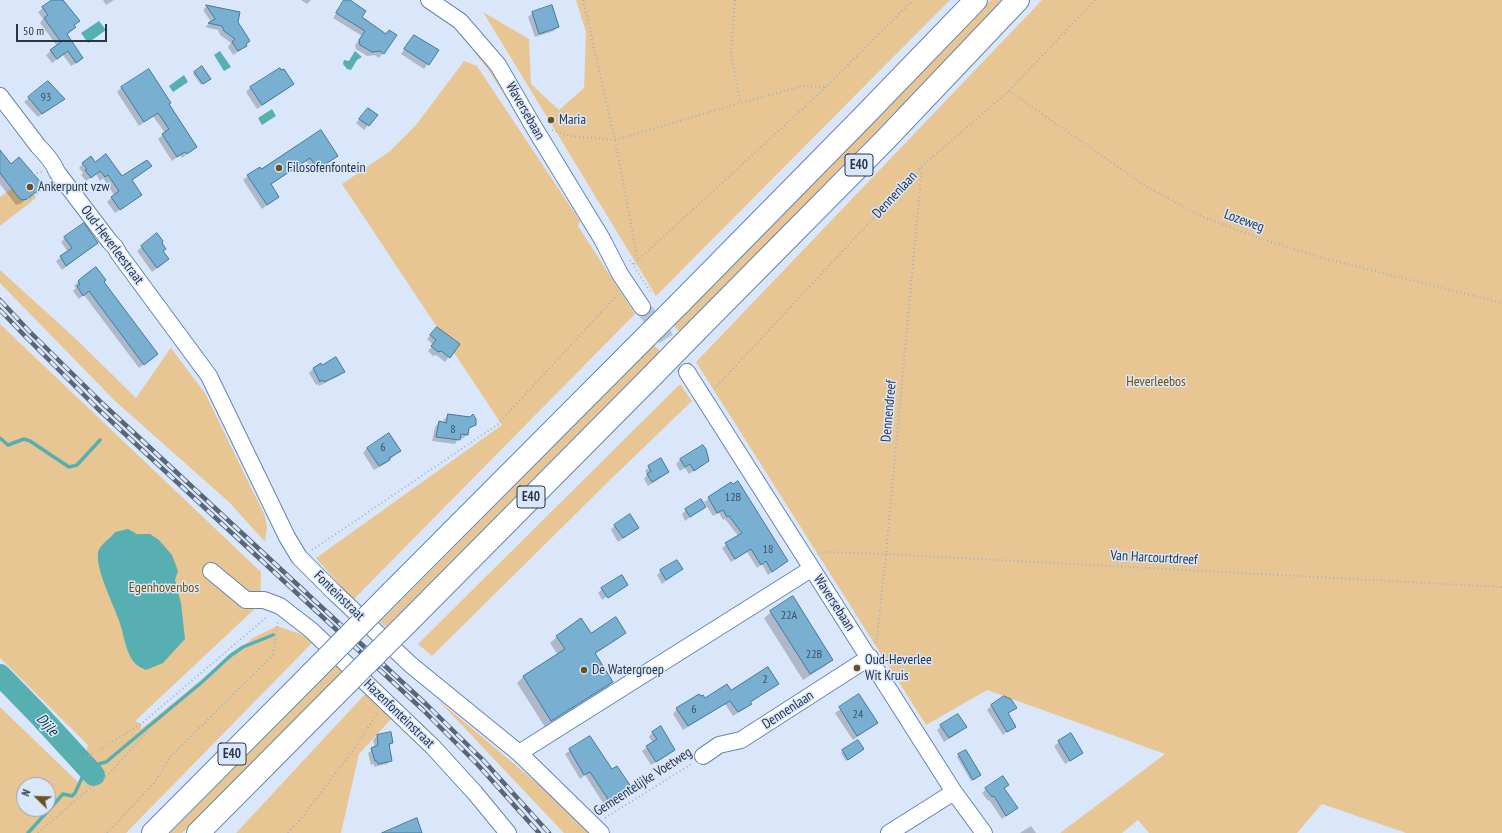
<!DOCTYPE html>
<html>
<head>
<meta charset="utf-8">
<style>
	body { margin:0 }
	#map { position:relative; width:1502px; height:833px; overflow:hidden; background:#dae7fb; font-family:"PT Sans Narrow",sans-serif }
	canvas { display:block }
	.north { position:absolute; left:16px; top:777px; width:40px; height:40px; box-sizing:border-box; background:#dae7fb; border:1px solid #93a0b3; border-radius:50%; rotate:293deg; font-size:11px; font-weight:700; line-height:16px; text-align:center; color:#283648 }
	.north::after { content:''; display:block; margin:auto; width:14px; height:18px; background:#6c5023; clip-path:polygon(50% 0,100% 100%,50% 72%,0 100%) }
	.scale { position:absolute; left:16px; top:24px; width:91px; height:18px; box-sizing:border-box; border:2px solid #283648; border-top:0; padding-left:5px; font-size:12px; line-height:14px; white-space:nowrap; color:#283648; -webkit-text-stroke:3px #dae7fb; paint-order:stroke }
</style>
</head>
<body>
<div id="map">
<canvas width="1502" height="833"></canvas>
<div class="north">N</div>
<div class="scale">50 m</div>
</div>
<script>
const c = document.querySelector('canvas').getContext('2d');
c.lineJoin = 'round';
function fill(path, color) { c.fillStyle = color; c.fill(path, 'evenodd'); }
function strokePath(path, color, width, dash) { c.strokeStyle = color; c.lineWidth = width; c.lineCap = dash ? 'butt' : 'round'; c.setLineDash(dash || []); c.stroke(path); }
function label(font, color, halo, rows, align = 'center') {
  c.font = font + ' "PT Sans Narrow",sans-serif'; c.lineWidth = 3; c.setLineDash([]); c.textBaseline = 'middle'; c.strokeStyle = halo; c.fillStyle = color; for (const [text, x, y, turn = 0] of rows) {
    c.save(); c.translate(x, y); c.rotate((+turn || 0) * Math.PI / 180); c.textAlign = isNaN(turn) ? turn : align; if (halo) c.strokeText(text, 0, 0); c.fillText(text, 0, 0); c.restore();
  }
}
fill(new Path2D(`
	M 576,0 L 950,0 L 656,296 L 483,12 L 529,39 L 531,84 L 559,110 L 584,88 L 586,32 Z
	M 991,0 L 1003,0 L 877,131 L 680,332 L 673,325 L 870,126 Z
	M 1042,0 L 1502,0 L 1502,833 L 1406,833 L 1322,804 L 1297,833 L 1149,833 L 1138,820 L 1122,833 L 1060,833 L 1165,754 L 987,690 L 926,725 L 696,362 Z
	M 480,49 L 525,127 L 487,68 L 474,52 Z
	M 464,61 L 477,66 L 580,221 L 578,226 L 635,314 L 353,600 L 316,558 L 502,425 L 342,184 L 390,151 L 416,125 Z
	M 17,184 L 33,194 L 36,198 L 0,226 L 0,197 Z
	M 0,270 L 76,339 L 136,398 L 174,343 L 171,348 L 205,393 L 265,516 L 267,527 L 265,542 L 230,503 L 115,401 L 0,283 Z
	M 0,324 L 261,572 L 260,604 L 135,721 L 141,724 L 141,729 L 253,638 L 277,626 L 298,633 L 314,641 L 126,833 L 0,833 L 0,707 L 79,783 L 88,745 L 0,658 ZM 24,785 L 48,785 L 48,809 L 24,809 Z
	M 654,345 L 660,351 L 386,627 L 380,622 Z
	M 680,384 L 692,401 L 610,480 L 432,656 L 418,644 Z
	M 336,666 L 342,672 L 182,833 L 170,833 Z
	M 367,692 L 393,717 L 359,754 L 341,833 L 236,833 Z
	M 437,699 L 589,827 L 594,833 L 564,833 Z`), '#e8c694');
fill(new Path2D(`
	M 99,21 L 106,30 L 88,43 L 81,33 Z
	M 220,51 L 231,67 L 224,71 L 214,55 Z
	M 355,51 L 362,57 L 357,60 L 351,70 L 347,69 L 343,64 L 344,60 L 349,61 Z
	M 184,75 L 188,82 L 173,92 L 169,86 Z
	M 272,109 L 276,116 L 262,125 L 258,118 Z
	M 128,529 L 137,534 L 150,534 L 159,540 L 172,555 L 178,571 L 175,580 L 181,603 L 185,639 L 163,663 L 146,670 C 139,667 134,664 130,656 C 124,644 123,630 118,618 C 112,601 96,570 98,553 C 99,544 111,539 115,532 Z`), '#57afb1');
fill(new Path2D(`
	M 53,0 L 62,0 L 75,27 L 66,35 L 78,62 L 71,66 L 63,55 L 52,63 L 46,55 L 57,46 L 40,23 L 43,19 L 38,12 Z
	M 103,0 L 114,0 L 106,5 Z
	M 301,0 L 311,0 L 307,4 Z
	M 345,0 L 360,17 L 385,34 L 389,31 L 383,53 L 379,58 L 375,55 L 367,56 L 356,49 L 355,45 L 362,36 L 333,18 Z
	M 207,6 L 239,13 L 237,22 L 249,41 L 241,50 L 233,55 L 228,47 L 231,43 L 220,35 L 218,30 L 205,27 L 211,22 L 203,10 Z
	M 533,13 L 558,27 L 554,31 L 535,37 L 528,17 Z
	M 410,41 L 438,50 L 424,69 L 401,54 Z
	M 148,71 L 168,105 L 195,147 L 182,158 L 180,155 L 172,161 L 158,139 L 165,133 L 153,116 L 139,126 L 117,92 L 121,88 Z
	M 195,72 L 207,81 L 201,85 L 193,74 Z
	M 48,82 L 63,99 L 38,117 L 24,102 Z
	M 292,84 L 288,89 L 257,109 L 246,92 L 250,88 Z
	M 368,109 L 376,115 L 364,130 L 356,123 Z
	M 320,132 L 337,156 L 313,173 L 306,161 L 270,185 L 278,197 L 262,209 L 243,180 L 259,168 L 261,171 Z
	M 0,152 L 10,165 L 37,191 L 20,204 L 16,205 L 0,184 Z
	M 83,163 L 95,164 L 122,177 L 150,166 L 131,181 L 141,195 L 115,213 L 107,202 L 114,195 L 103,178 L 100,181 L 96,174 L 86,181 L 81,175 L 83,173 L 79,168 Z
	M 157,235 L 162,251 L 164,263 L 152,272 L 137,251 Z
	M 65,238 L 97,243 L 62,270 L 56,261 L 68,252 L 61,242 Z
	M 80,280 L 103,282 L 153,358 L 139,368 L 84,295 L 79,299 L 73,291 L 76,288 L 74,286 Z
	M 433,332 L 458,344 L 445,362 L 436,355 L 433,356 L 428,351 L 433,345 L 427,339 Z
	M 314,368 L 343,372 L 339,376 L 319,386 L 318,384 L 316,385 L 309,373 Z
	M 449,415 L 475,424 L 467,430 L 467,435 L 462,439 L 459,438 L 455,444 L 432,441 L 435,427 L 439,422 L 443,423 L 444,419 Z
	M 702,446 L 708,461 L 689,474 L 685,468 L 680,471 L 676,464 L 680,460 Z
	M 367,448 L 400,451 L 385,464 L 374,470 L 363,453 Z
	M 649,467 L 668,472 L 664,476 L 648,486 L 644,479 L 647,475 L 645,471 Z
	M 731,484 L 787,561 L 768,575 L 762,564 L 757,568 L 747,552 L 731,562 L 722,548 L 738,536 L 725,519 L 723,520 L 719,513 L 713,516 L 704,502 Z
	M 705,507 L 685,521 L 682,514 L 686,510 Z
	M 615,525 L 638,528 L 618,542 L 611,530 Z
	M 682,569 L 662,584 L 657,575 L 661,571 Z
	M 626,585 L 623,588 L 623,587 L 603,599 L 603,601 L 598,593 L 602,589 Z
	M 771,612 L 832,660 L 825,666 L 803,680 L 764,618 Z
	M 625,632 L 618,639 L 595,654 L 612,682 L 606,689 L 545,727 L 517,683 L 523,677 L 558,655 L 550,643 L 557,637 Z
	M 777,684 L 750,703 L 746,708 L 733,716 L 725,704 L 683,730 L 673,714 L 677,709 L 731,691 Z
	M 859,696 L 876,723 L 872,727 L 853,740 L 835,713 Z
	M 991,706 L 1016,708 L 1007,714 L 1014,726 L 1003,735 L 987,710 Z
	M 941,726 L 966,727 L 961,731 L 944,742 L 937,730 Z
	M 653,732 L 674,749 L 670,754 L 651,765 L 642,751 L 653,743 L 649,737 Z
	M 1070,734 L 1081,753 L 1077,757 L 1065,764 L 1054,746 Z
	M 377,736 L 392,743 L 388,747 L 391,760 L 387,764 L 374,767 L 374,764 L 371,765 L 368,753 L 375,748 L 373,740 Z
	M 590,737 L 611,771 L 632,791 L 628,795 L 607,809 L 585,775 L 580,779 L 565,754 Z
	M 843,751 L 861,751 L 846,761 L 841,753 Z
	M 959,755 L 978,777 L 971,781 L 957,757 Z
	M 1008,785 L 1004,789 L 1012,812 L 1002,819 L 989,800 L 988,801 L 982,793 L 986,789 Z
	M 1031,826 L 1036,833 L 1020,833 Z`), '#0003');
strokePath(new Path2D(`
	M 0,438 L 8,445 L 24,439 L 30,441 L 69,467 L 77,465 L 100,440
	M 28,833 L 63,794 L 72,796 L 75,793 L 87,767 L 106,762 L 202,682 L 230,656 L 243,647 L 273,635`), '#57afb1', 3.5);
strokePath(new Path2D(`
	M 0,675 L 38,714 L 94,775`), '#57afb1', 22);
const building = new Path2D(`
	M 52,0 L 63,0 L 80,21 L 74,25 L 76,27 L 67,34 L 83,58 L 76,63 L 68,51 L 57,59 L 50,50 L 61,42 L 44,18 L 48,15 L 42,7 Z
	M 344,0 L 350,0 L 366,11 L 362,17 L 386,34 L 389,30 L 397,35 L 384,54 L 380,51 L 372,52 L 360,45 L 359,40 L 365,31 L 336,13 Z
	M 206,5 L 240,12 L 238,22 L 250,41 L 246,44 L 247,46 L 238,51 L 232,42 L 235,39 L 224,31 L 222,26 L 208,23 L 215,19 Z
	M 552,5 L 559,27 L 539,34 L 532,12 Z
	M 414,35 L 439,50 L 429,65 L 404,49 Z
	M 202,66 L 211,79 L 203,84 L 194,72 Z
	M 280,68 L 281,70 L 284,69 L 294,84 L 262,105 L 250,87 Z
	M 149,69 L 171,103 L 169,104 L 197,147 L 187,154 L 185,152 L 177,157 L 162,134 L 169,129 L 158,113 L 144,122 L 121,87 Z
	M 48,81 L 65,99 L 42,114 L 28,97 Z
	M 368,108 L 378,115 L 369,126 L 359,119 Z
	M 321,130 L 338,156 L 318,169 L 310,158 L 271,184 L 279,197 L 267,205 L 247,175 L 260,167 L 261,169 Z
	M 0,150 L 11,164 L 19,157 L 44,186 L 27,199 L 22,200 L 19,198 L 0,173 Z
	M 106,154 L 122,176 L 147,160 L 152,166 L 132,180 L 142,195 L 120,210 L 111,197 L 119,191 L 108,175 L 105,177 L 100,171 L 91,178 L 85,170 L 87,169 L 82,163 L 91,156 L 95,162 Z
	M 84,223 L 98,243 L 66,266 L 60,256 L 72,248 L 64,237 Z
	M 157,233 L 163,241 L 162,243 L 166,249 L 163,251 L 169,259 L 157,268 L 141,246 Z
	M 96,267 L 106,280 L 104,282 L 158,354 L 144,365 L 89,291 L 83,296 L 77,286 L 80,284 L 78,281 L 80,279 Z
	M 437,327 L 460,344 L 450,358 L 441,351 L 438,352 L 431,346 L 436,340 L 430,335 Z
	M 336,357 L 345,372 L 324,382 L 322,380 L 320,382 L 313,368 L 321,363 L 322,365 Z
	M 448,414 L 470,417 L 473,414 L 476,419 L 476,425 L 469,428 L 468,435 L 461,434 L 460,440 L 436,437 L 439,421 L 446,423 Z
	M 389,433 L 401,451 L 389,458 L 390,460 L 379,466 L 367,448 Z
	M 703,445 L 706,449 L 709,461 L 694,471 L 690,464 L 685,467 L 680,459 Z
	M 661,458 L 669,472 L 652,482 L 647,474 L 651,471 L 648,466 Z
	M 738,481 L 788,561 L 772,572 L 766,561 L 761,565 L 751,549 L 735,559 L 725,543 L 742,533 L 729,516 L 727,517 L 723,510 L 717,513 L 708,497 L 731,482 L 733,484 Z
	M 701,499 L 706,507 L 690,517 L 685,509 Z
	M 630,514 L 639,528 L 623,538 L 614,525 Z
	M 677,560 L 683,569 L 666,580 L 660,570 Z
	M 622,575 L 628,585 L 608,598 L 601,588 Z
	M 793,596 L 833,660 L 810,674 L 770,611 Z
	M 616,617 L 626,633 L 595,653 L 613,682 L 551,721 L 523,676 L 565,649 L 556,636 L 581,618 L 591,633 Z
	M 768,667 L 779,684 L 750,702 L 752,704 L 738,712 L 730,701 L 688,726 L 676,708 L 699,694 L 701,696 L 703,695 L 705,698 L 727,684 L 731,690 Z
	M 859,694 L 878,723 L 857,736 L 839,707 Z
	M 1004,696 L 1011,699 L 1017,708 L 1008,713 L 1016,727 L 1007,732 L 991,705 Z
	M 958,714 L 967,727 L 949,738 L 940,725 Z
	M 661,726 L 675,750 L 656,762 L 646,746 L 657,739 L 652,732 Z
	M 391,732 L 393,743 L 389,744 L 392,761 L 378,764 L 377,761 L 375,761 L 371,748 L 378,745 L 377,735 Z
	M 1071,733 L 1083,753 L 1070,761 L 1058,741 Z
	M 590,736 L 612,769 L 617,766 L 634,791 L 612,805 L 590,772 L 584,775 L 569,749 Z
	M 858,740 L 864,749 L 848,760 L 842,750 Z
	M 966,750 L 981,775 L 973,780 L 958,754 Z
	M 1003,776 L 1009,785 L 1004,788 L 1018,808 L 1006,816 L 994,796 L 992,797 L 985,788 Z
	M 417,818 L 422,833 L 382,833 Z`);
fill(building, '#79afd1');
strokePath(building, '#437999', 1);
strokePath(new Path2D(`
	M 642,307 L 660,329 L 687,372`), '#b6c4d7', 16, [16, 8]);
const minor = new Path2D(`
	M 429,0 L 460,21 L 498,65 L 532,124 L 602,239 L 620,274 L 642,307
	M 0,96 L 38,146 C 46,154 53,162 57,172 L 110,242 L 115,247 L 119,254 L 209,376 L 287,537 L 299,557 L 335,593 L 411,665 L 519,753 L 601,833
	M 687,372 L 954,792 L 984,833
	M 211,571 L 246,600 L 264,600 L 280,606 L 311,630 L 433,747 L 475,793 L 508,833
	M 519,753 L 811,569
	M 703,756 L 719,745 L 741,740 L 870,657
	M 889,833 L 954,792`);
const highway = new Path2D(`
	M 679,304 L 862,118 L 976,0
	M 698,329 L 886,139 L 1018,0
	M 392,592 L 633,350
	M 411,619 L 652,376
	M 153,833 L 311,674
	M 198,833 L 335,695`);
strokePath(minor, '#6685b1', 18);
strokePath(highway, '#6685b1', 24);
strokePath(new Path2D(`
	M 583,0 L 615,140 L 638,261
	M 735,0 L 731,52 L 740,103
	M 1009,91 L 1147,187 L 1201,216 L 1258,238 L 1323,258 L 1502,303
	M 552,130 L 570,136 L 615,140 L 740,103 L 803,86 L 826,87
	M 33,174 L 42,172
	M 37,191 L 38,192 L 48,184
	M 28,198 L 29,200 L 44,188
	M 630,260 L 650,291
	M 634,264 L 826,87 L 913,0
	M 714,389 L 922,166 L 1009,91 L 1095,0
	M 312,550 L 497,425 L 617,295
	M 818,554 L 823,552 L 886,554 L 1502,587
	M 875,643 L 877,638 L 886,554 L 922,166
	M 85,758 L 93,754 L 141,724 L 268,616
	M 605,818 L 693,763
	M 38,833 L 79,797 L 108,775 L 149,730
	M 107,833 L 155,782 L 170,757 L 273,655 L 278,621
	M 288,833 L 299,821 L 357,745 L 377,713`), '#a4b1c5', 2, [1, 3]);
strokePath(minor, '#fff', 16);
strokePath(highway, '#fff', 22);
const rail = new Path2D(`
	M 0,300 L 29,331 L 103,404 L 427,705 L 483,760 L 549,833
	M 0,310 L 24,335 L 98,409 L 423,710 L 478,765 L 539,833`);
strokePath(rail, '#586678', 4.5);
strokePath(rail, '#dae7fb', 3, [9]);
const highwayBridge = new Path2D(`
	M 633,350 L 679,304
	M 652,376 L 698,329
	M 311,674 L 392,592
	M 335,695 L 411,619`);
strokePath(highwayBridge, '#6685b1', 24, []);
strokePath(highwayBridge, '#fff', 22);
for (const [x, y, r, color] of [
	[551,120,4,"#6c5023"],
	[279,168,4,"#6c5023"],
	[30,187,4,"#6c5023"],
	[857,668,4,"#6c5023"],
	[584,670,4,"#6c5023"]
]) { const dot = new Path2D(); dot.arc(x, y, r, 0, 2 * Math.PI); c.fillStyle = color; c.fill(dot); strokePath(dot, '#dae7fb', 1.5); }
label('12px', '#3c546a', null, [
	["93",46,98],
	["8",453,430],
	["6",383,448],
	["12B",733,498],
	["18",768,550],
	["22A",789,616],
	["22B",814,655],
	["2",765,680],
	["6",694,710],
	["24",858,715]
]);
for (const [x, y, w] of [
	[859,165,28],
	[531,497,28],
	[232,754,28]
]) { const box = new Path2D(); box.roundRect(x - w / 2, y - 11, w, 22, 3); c.fillStyle = '#dae7fb'; c.fill(box); strokePath(box, '#283648', 1); }
label('bold 13px', '#283648', null, [
	["E40",859,165],
	["E40",531,497],
	["E40",232,754]
]);
label('14px', '#283648', '#dae7fb', [
	["Waversebaan",525,111,60],
	["Dennenlaan",895,195,-47],
	["Lozeweg",1244,221,20],
	["Oud-Heverleestraat",112,245,53],
	["Dennendreef",889,411,-85],
	["Van Harcourtdreef",1154,558,3],
	["Fonteinstraat",339,596,44],
	["Waversebaan",834,603,57],
	["Dennenlaan",788,710,-33],
	["Hazenfonteinstraat",399,714,44],
	["Gemeentelijke Voetweg",643,782,-33]
]);
label('14px', '#283648', '#dae7fb', [
	["Maria",559,120],
	["Filosofenfontein",287,168],
	["Ankerpunt vzw",38,187],
	["Oud-Heverlee",865,660],
	["Wit Kruis",865,676],
	["De Watergroep",592,670]
], 'left');
label('14px', '#734f07', '#dae7fb', [
	["Heverleebos",1156,382],
	["Egenhovenbos",164,588]
]);
label('italic 15px', '#0d3939', '#dae7fb', [
	["Dijle",47,725,47]
]);
</script>
</body>
</html>
